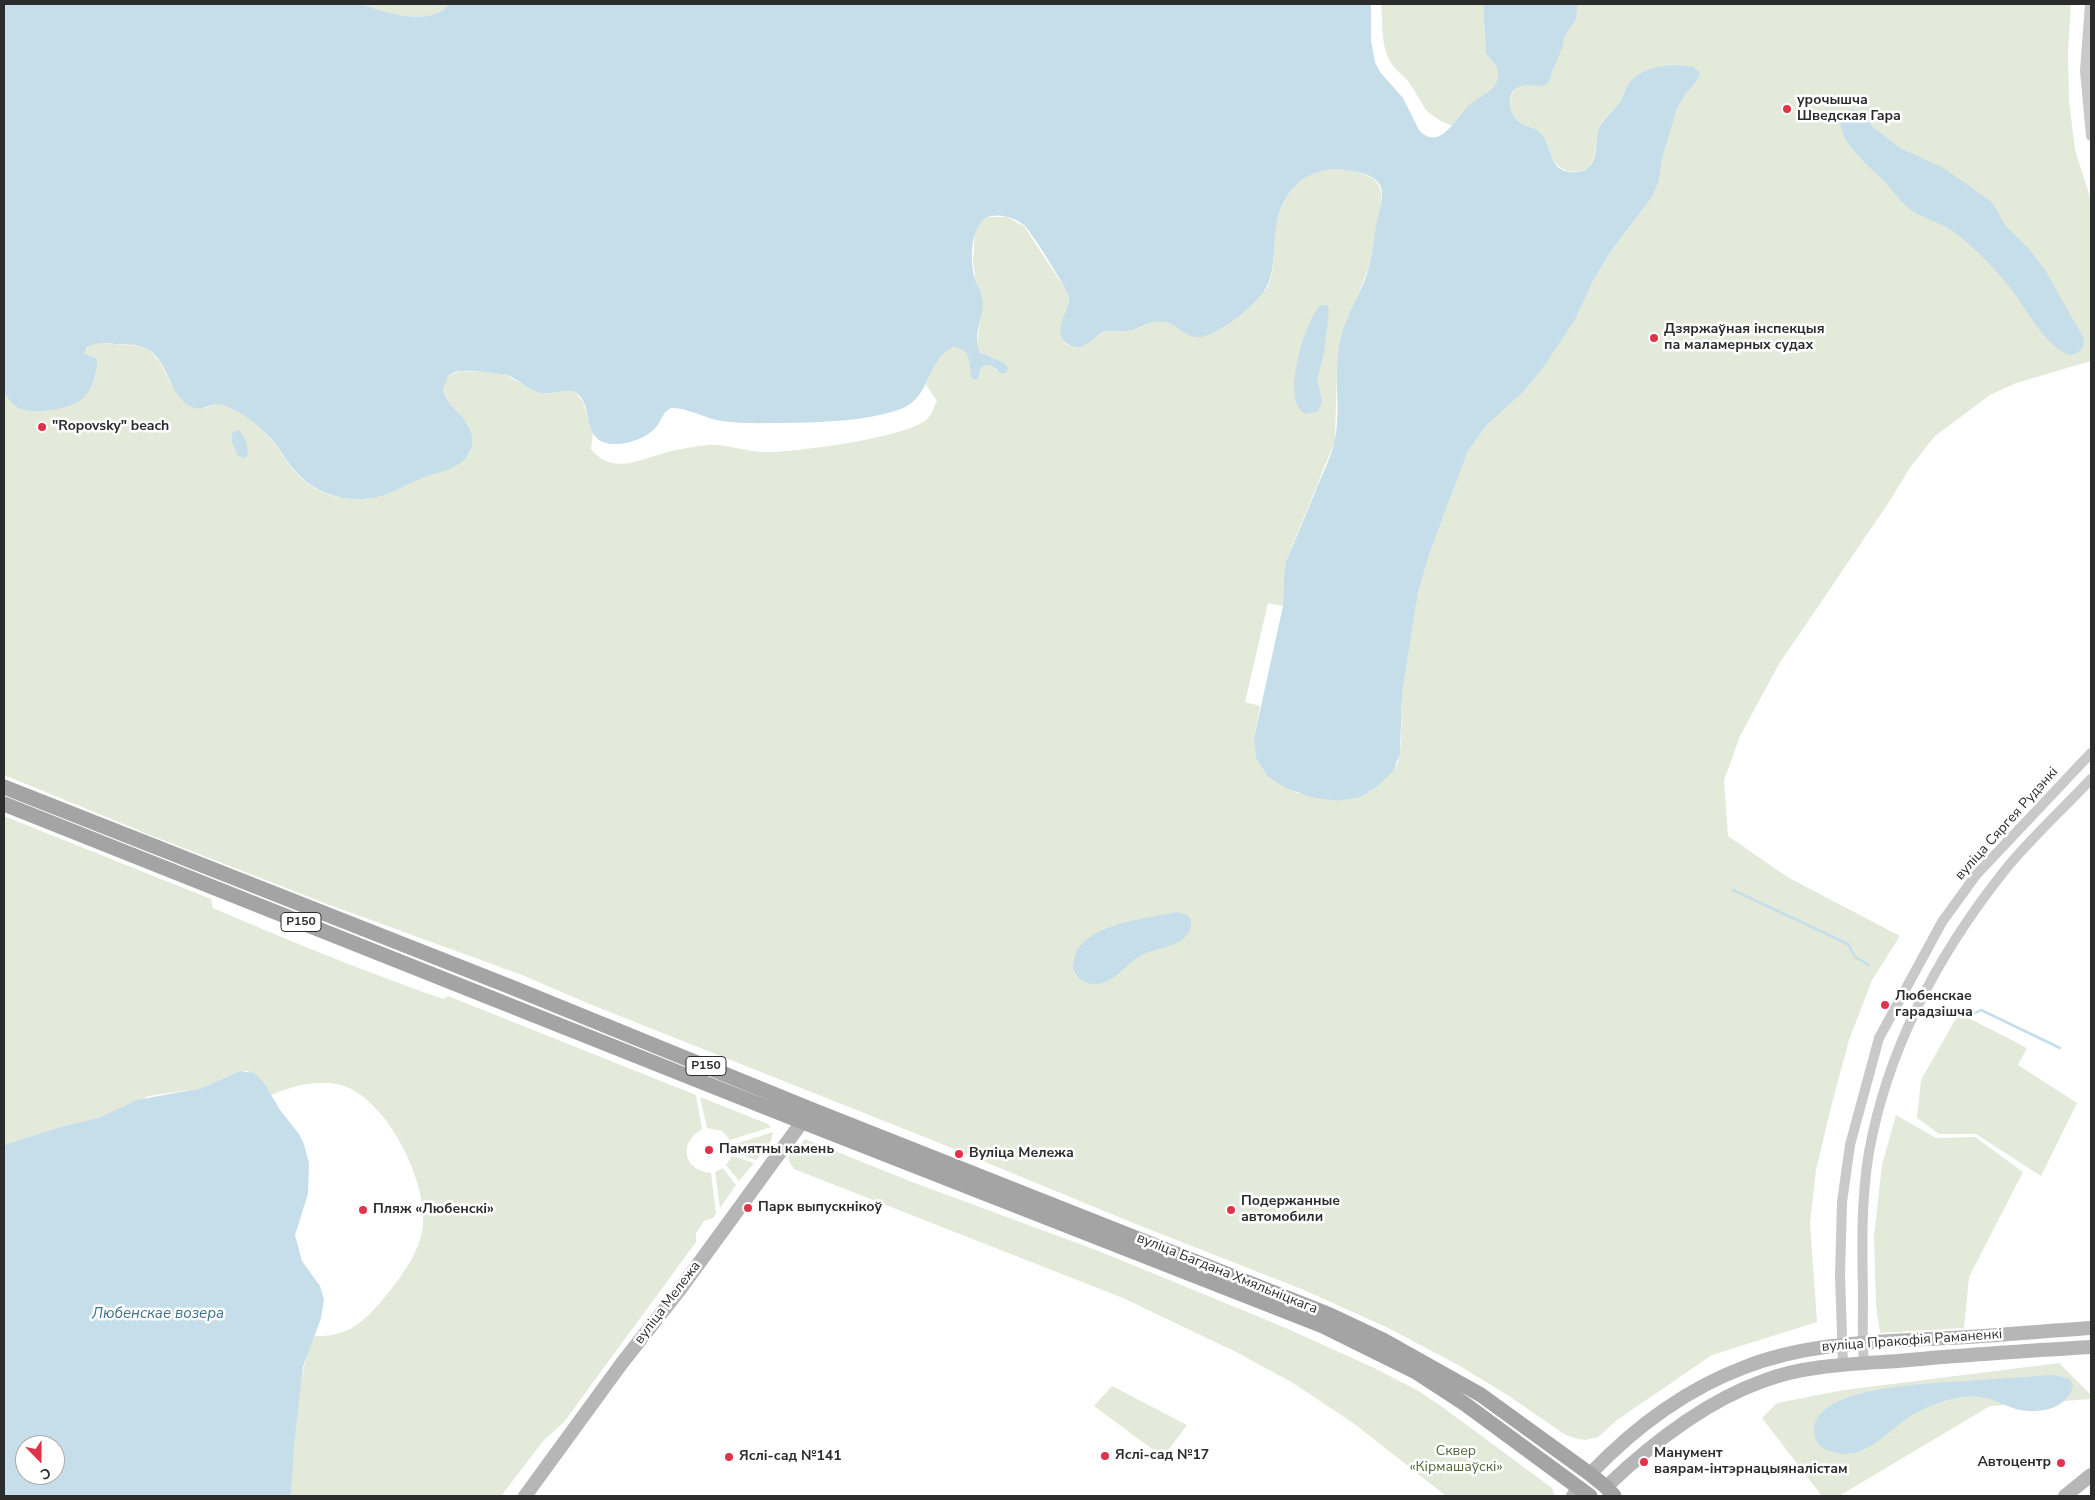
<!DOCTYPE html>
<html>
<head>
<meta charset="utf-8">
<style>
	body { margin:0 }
	#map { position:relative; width:2095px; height:1500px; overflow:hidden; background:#fff; font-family:"Nunito Sans",sans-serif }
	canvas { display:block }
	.frame { position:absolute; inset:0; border:5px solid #2c2c2c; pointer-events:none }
	.north { position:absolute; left:15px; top:1435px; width:50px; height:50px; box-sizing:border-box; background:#fff; border:1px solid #ababab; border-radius:50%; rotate:158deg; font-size:14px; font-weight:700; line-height:20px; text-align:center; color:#2c2c2c }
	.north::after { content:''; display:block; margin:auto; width:18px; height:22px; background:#df324b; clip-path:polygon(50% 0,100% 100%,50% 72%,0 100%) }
</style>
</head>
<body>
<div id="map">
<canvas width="2095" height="1500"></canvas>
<div class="frame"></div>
<div class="north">С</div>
</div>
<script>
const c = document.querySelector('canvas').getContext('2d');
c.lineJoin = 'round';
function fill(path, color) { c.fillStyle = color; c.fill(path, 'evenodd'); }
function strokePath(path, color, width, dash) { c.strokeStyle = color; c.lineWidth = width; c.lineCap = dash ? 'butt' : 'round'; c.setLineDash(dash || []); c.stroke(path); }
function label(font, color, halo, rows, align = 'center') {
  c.font = font + ' "Nunito Sans",sans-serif'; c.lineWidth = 5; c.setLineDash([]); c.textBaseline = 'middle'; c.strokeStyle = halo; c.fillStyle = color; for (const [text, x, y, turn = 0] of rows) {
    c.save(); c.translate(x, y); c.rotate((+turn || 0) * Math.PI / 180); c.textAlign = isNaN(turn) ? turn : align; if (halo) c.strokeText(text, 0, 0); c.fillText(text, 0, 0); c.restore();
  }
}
fill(new Path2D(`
	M 361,4 L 449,4 C 432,28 384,12 361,4 Z
	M 1381,4 L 1483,4 L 1486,53 L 1497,68 C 1502,89 1484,94 1470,105 C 1463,110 1457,119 1452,126 C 1421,112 1427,109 1410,84 C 1406,77 1399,73 1394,67 C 1380,49 1383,25 1381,4 Z
	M 1578,4 L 2071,4 L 2068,50 L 2069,101 L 2075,150 L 2091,200 L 2091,361 L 2016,383 L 1990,395 L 1935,436 L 1911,466 L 1891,499 L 1779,664 L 1740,736 L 1724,780 L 1728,836 L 1789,878 L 1900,936 L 1872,980 L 1849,1040 L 1831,1107 L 1816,1170 L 1810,1223 L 1817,1322 L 1712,1355 L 1617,1420 L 1598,1437 L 1585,1440 L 1574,1438 L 1564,1434 L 1509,1396 L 1458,1365 L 1388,1328 L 1304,1290 L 1133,1223 L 932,1140 L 587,1003 L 522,975 L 327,904 L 150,835 L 4,775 L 4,393 C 10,400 16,407 25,410 C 30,412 38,411 44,410 C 68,408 88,402 95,376 C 96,370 99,364 96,358 L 84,354 L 85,350 L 90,345 L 100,343 L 139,346 L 148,349 L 160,362 L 170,382 L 188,405 L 206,408 L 215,404 L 220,404 C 243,411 263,428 277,447 C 283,455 288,464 295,472 C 330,509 373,503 414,481 C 436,470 454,473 471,451 L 469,426 L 449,402 L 443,389 L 444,383 L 448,376 L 461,371 L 502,373 L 531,389 L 546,394 L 570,390 L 576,393 L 583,402 L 593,434 L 591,449 C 612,476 641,459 668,452 C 681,449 695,446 709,445 C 729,444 746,452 765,452 C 792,453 913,437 928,418 C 932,414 934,406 937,401 L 926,385 C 932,371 940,346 958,347 C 972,353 969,367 972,379 L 978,379 L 981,368 L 985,365 L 990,365 L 997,371 L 1003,362 L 981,353 L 977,344 L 983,299 L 975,278 L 973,261 L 975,229 L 981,220 L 990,217 L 1007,217 L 1024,226 L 1068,293 L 1069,301 L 1062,336 C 1074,362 1090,337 1106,332 C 1114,329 1123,332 1132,330 C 1142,328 1150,321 1161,321 C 1186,322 1188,347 1216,330 C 1234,319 1257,305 1268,286 C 1277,267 1272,242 1277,222 C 1287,179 1322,159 1363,174 C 1377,179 1383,187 1381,202 L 1369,267 L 1340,340 L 1337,365 L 1335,441 L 1286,561 L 1284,576 L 1283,606 L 1268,603 L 1245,702 L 1260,706 L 1254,738 L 1256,758 L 1267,776 L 1297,793 L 1338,801 L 1361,797 L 1379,785 L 1398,763 L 1401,744 L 1402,694 L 1418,593 L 1430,552 L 1468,451 L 1486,426 L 1525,390 L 1543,368 L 1575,320 L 1594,279 L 1611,251 L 1652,197 L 1659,181 L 1662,159 L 1677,109 L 1685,95 L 1699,78 L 1696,68 C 1671,61 1637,67 1624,92 C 1622,95 1622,99 1620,102 C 1614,111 1604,115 1600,126 C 1595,139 1598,155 1589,167 C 1576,176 1558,172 1551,156 C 1549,150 1549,142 1544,138 C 1536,131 1522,128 1516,119 C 1504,103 1512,78 1535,86 L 1552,74 L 1564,38 L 1576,19 Z
	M 4,816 L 211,899 L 213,908 C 289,941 366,972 443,999 L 448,996 L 696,1095 L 702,1129 C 678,1142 683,1171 711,1173 L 716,1213 L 713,1218 L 704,1221 L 696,1233 L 696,1242 L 564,1422 L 544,1440 L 501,1496 L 291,1496 C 293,1446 295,1382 314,1336 C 348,1337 363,1323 384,1298 C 401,1277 420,1253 423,1225 C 427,1181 387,1098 341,1085 C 318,1079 292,1086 271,1095 L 265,1084 L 248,1071 L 240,1071 L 202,1088 L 149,1096 L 101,1117 L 60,1127 L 4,1145 Z
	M 1959,1013 L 2027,1048 L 2018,1065 L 2077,1103 L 2041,1176 L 1976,1134 L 1939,1134 L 1917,1118 L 1921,1080 Z
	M 700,1097 L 768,1124 L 771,1127 L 730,1140 L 722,1131 L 707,1128 Z
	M 1896,1115 L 1936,1138 L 1975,1137 L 2023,1172 L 1969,1277 L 1964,1328 L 1880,1333 L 1876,1306 L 1874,1236 L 1882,1165 Z
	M 773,1132 L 771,1141 L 756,1160 L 733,1152 L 732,1145 Z
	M 805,1139 L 912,1182 L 1096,1250 L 1279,1325 L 1372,1367 L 1417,1390 L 1441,1406 L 1552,1488 L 1555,1496 L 1446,1496 L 1356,1425 L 1293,1383 L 1236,1352 L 1123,1298 L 794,1169 L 789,1161 L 789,1156 Z
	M 732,1156 L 754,1163 L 739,1181 L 726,1165 Z
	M 723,1168 L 736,1185 L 720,1208 L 715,1172 Z
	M 2059,1363 L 2091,1395 L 2091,1399 L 2065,1401 L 2053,1408 L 2043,1410 L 2019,1410 L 2006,1405 L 1990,1406 L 1839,1496 L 1822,1496 L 1762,1418 L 1777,1403 L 1844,1390 Z
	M 1112,1386 L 1187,1425 L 1163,1457 L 1094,1406 Z`), '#e3ead9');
fill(new Path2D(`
	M 4,4 L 361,4 C 384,12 431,28 449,4 L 1371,4 L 1371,40 L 1375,62 L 1380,72 L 1403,98 L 1419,130 C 1440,153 1456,117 1469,105 C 1482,94 1502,90 1497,68 L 1486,53 L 1483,4 L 1578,4 L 1576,19 L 1564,38 L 1562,48 L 1548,83 C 1535,91 1526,79 1513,91 C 1505,104 1514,124 1529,127 C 1558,135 1542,167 1569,172 C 1577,173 1588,171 1592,163 C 1598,153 1595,140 1599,129 C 1603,117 1613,112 1620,102 C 1623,97 1624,91 1628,85 C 1642,65 1672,63 1694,67 L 1700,73 L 1699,78 L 1685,95 L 1677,109 L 1662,159 L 1659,181 L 1652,197 L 1611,251 L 1594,279 L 1575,320 L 1543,368 L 1525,390 L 1486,426 L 1468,451 L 1430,552 L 1418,593 L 1402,694 L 1400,754 L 1393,771 L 1379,785 L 1361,797 L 1338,801 L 1310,797 L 1286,788 L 1267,776 L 1256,758 L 1254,738 L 1283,606 L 1284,576 L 1286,561 C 1297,536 1307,512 1317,487 C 1323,473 1330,459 1334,444 C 1343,409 1330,368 1343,330 C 1349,312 1359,295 1366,277 C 1372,260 1373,240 1377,221 C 1379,211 1384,197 1381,187 C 1376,176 1363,173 1352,171 C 1312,162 1281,188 1276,228 C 1273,248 1276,272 1265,290 C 1256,305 1219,334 1201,337 C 1184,340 1175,317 1154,322 C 1144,324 1136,330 1127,331 C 1119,332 1112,329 1104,332 C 1093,337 1081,354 1069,345 C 1049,331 1070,313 1069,297 C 1068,290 1031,231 1024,225 C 1015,218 1002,214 991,216 C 970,221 970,259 974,276 C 977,286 983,293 983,303 C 983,320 971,337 981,353 L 1003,362 L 1008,368 L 1006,373 L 1001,373 L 990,365 L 985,365 L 981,368 L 978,379 L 972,379 C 968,367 973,349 954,347 C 927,357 932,397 901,409 C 863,422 823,422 783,423 C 763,423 742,424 722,421 C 706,419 686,407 671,408 C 663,412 662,419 657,426 C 648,438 627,445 612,444 C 581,441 594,409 578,394 C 568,386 553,396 541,393 C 528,390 519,380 507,375 C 504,374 466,370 462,371 C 457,371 452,373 448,376 L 443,389 C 446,401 454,408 462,417 C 480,438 474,460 447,470 C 439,473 430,474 422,478 C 407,484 393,493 377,497 C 350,503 319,496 300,476 C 291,468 284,456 277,446 C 263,428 242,411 220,404 C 210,403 203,411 194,408 C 167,398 170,357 143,347 C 135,344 125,345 116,344 C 106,343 96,342 87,347 L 84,354 L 96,358 C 99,364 96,370 95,376 C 93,384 90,391 84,397 C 73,409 36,415 21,409 C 13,406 9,399 4,393 Z
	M 1850,109 L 1857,110 L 1862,114 L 1874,128 L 1900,148 L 1942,167 L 1992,202 L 2005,225 L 2030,250 L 2045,270 L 2083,337 C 2085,347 2081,353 2071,355 C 2047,350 2026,308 2011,289 C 1995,269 1978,251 1958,235 C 1944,223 1926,220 1911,210 C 1901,203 1894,192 1886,183 C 1870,166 1836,142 1841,116 Z
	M 1321,305 L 1327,305 L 1329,311 L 1324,353 L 1317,379 L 1322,402 L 1318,411 L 1307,414 C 1278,405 1306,317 1321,305 Z
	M 238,430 C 245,435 249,447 247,456 L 244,458 L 238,456 L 232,442 L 232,433 Z
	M 1178,912 L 1187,915 L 1191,920 C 1191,927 1191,932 1185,937 C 1174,948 1154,948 1140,956 C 1126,964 1113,984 1096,984 C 1087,985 1078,979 1074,971 C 1072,967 1073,965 1074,960 C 1080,924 1148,918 1178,912 Z
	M 240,1071 L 254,1073 L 265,1084 L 280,1110 L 299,1134 L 304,1144 L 309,1163 L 308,1194 L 295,1235 L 302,1261 L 320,1286 L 324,1300 L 321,1318 L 303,1367 L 294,1445 L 291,1496 L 4,1496 L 4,1145 L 60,1127 L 101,1117 L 137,1100 L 202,1088 ZM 25,1445 L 55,1445 L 55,1475 L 25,1475 Z
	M 2054,1375 L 2070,1379 L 2073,1386 C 2067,1408 2041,1414 2020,1410 C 2007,1407 1995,1399 1981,1397 C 1970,1395 1954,1398 1944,1401 C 1933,1405 1922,1409 1912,1415 C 1888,1430 1863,1464 1830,1451 C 1824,1449 1818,1446 1816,1440 C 1797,1385 1933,1384 1964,1381 C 1994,1379 2024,1377 2054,1375 Z`), '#c6dee9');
strokePath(new Path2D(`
	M 1733,890 L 1848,944 L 1855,957 L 1869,965
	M 1961,1010 L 1971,1015 L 1981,1010 L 2060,1048`), '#c6dee9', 2.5);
strokePath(new Path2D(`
	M 2090,4 L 2085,71 L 2091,136
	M 1864,1363 C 1862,1341 1863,1318 1863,1295 C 1862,1248 1861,1199 1869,1152 C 1888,1047 1939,953 2005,870 C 2030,839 2064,808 2091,779
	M 1843,1365 L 1840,1275 L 1842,1202 L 1850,1145 L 1879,1038 L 1942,922 L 1976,875 L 2091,753`), '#c9c9c9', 10);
strokePath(new Path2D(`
	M 1590,1474 C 1633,1429 1686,1389 1745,1367 C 1809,1342 1879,1342 1947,1338 C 1995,1336 2043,1331 2091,1328
	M 1606,1487 C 1651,1444 1704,1402 1763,1381 C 1804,1365 1854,1364 1898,1361 C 1962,1355 2027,1351 2091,1347
	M 525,1496 L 622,1363 L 678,1292 L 802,1122
	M 1573,1496 L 1579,1488
	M 2065,1496 L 2091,1475`), '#b6b6b6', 14);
strokePath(new Path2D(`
	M 4,787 L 511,987 L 810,1109 L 1330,1315 L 1383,1340 L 1481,1395 L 1590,1474 L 1606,1487 L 1614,1496
	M 4,804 L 775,1111 L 1323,1326 L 1416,1372 L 1465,1404 L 1590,1496`), '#a4a4a4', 15);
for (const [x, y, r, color] of [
	[1787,109,5,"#df324b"],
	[1654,338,5,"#df324b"],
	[42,427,5,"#df324b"],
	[1885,1005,5,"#df324b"],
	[709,1150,5,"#df324b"],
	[959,1154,5,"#df324b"],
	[748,1208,5,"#df324b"],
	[363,1210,5,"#df324b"],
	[1231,1210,5,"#df324b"],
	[1105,1456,5,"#df324b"],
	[729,1457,5,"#df324b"],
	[1644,1462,5,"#df324b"],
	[2061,1463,5,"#df324b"]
]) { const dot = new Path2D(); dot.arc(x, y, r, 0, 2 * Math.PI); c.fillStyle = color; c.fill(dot); strokePath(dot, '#fff', 2); }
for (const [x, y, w] of [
	[301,922,40],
	[706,1066,40]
]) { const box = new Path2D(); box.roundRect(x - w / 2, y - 9.5, w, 19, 4); c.fillStyle = '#fff'; c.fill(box); strokePath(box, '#2c2c2c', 1); }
label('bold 12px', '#2c2c2c', null, [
	["Р150",301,922],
	["Р150",706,1066]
]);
label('bold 14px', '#2c2c2c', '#fff', [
	["урочышча",1797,101],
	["Шведская Гара",1797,117],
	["Дзяржаўная інспекцыя",1664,330],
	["па маламерных судах",1664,346],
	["\"Ropovsky\" beach",52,427],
	["Любенскае",1895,997],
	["гарадзішча",1895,1013],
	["Памятны камень",719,1150],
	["Вуліца Мележа",969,1154],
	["Подержанные",1241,1202],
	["автомобили",1241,1218],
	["Парк выпускнікоў",758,1208],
	["Пляж «Любенскі»",373,1210],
	["Манумент",1654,1454],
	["ваярам-інтэрнацыяналістам",1654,1470],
	["Яслі-сад №17",1115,1456],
	["Яслі-сад №141",739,1457],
	["Автоцентр",2051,1463,"right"]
], 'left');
label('14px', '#2c2c2c', '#fff', [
	["вуліца Сяргея Рудэнкі",2007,824,-48],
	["вуліца Багдана Хмяльніцкага",1227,1274,22],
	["вуліца Мележа",668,1303,-53],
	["вуліца Пракофія Раманенкі",1912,1341,-4]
]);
label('14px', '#52663b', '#fff', [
	["Сквер",1456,1452],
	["«Кірмашаўскі»",1456,1468]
]);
label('italic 15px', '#3d728b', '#fff', [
	["Любенскае возера",158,1314]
]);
</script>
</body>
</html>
